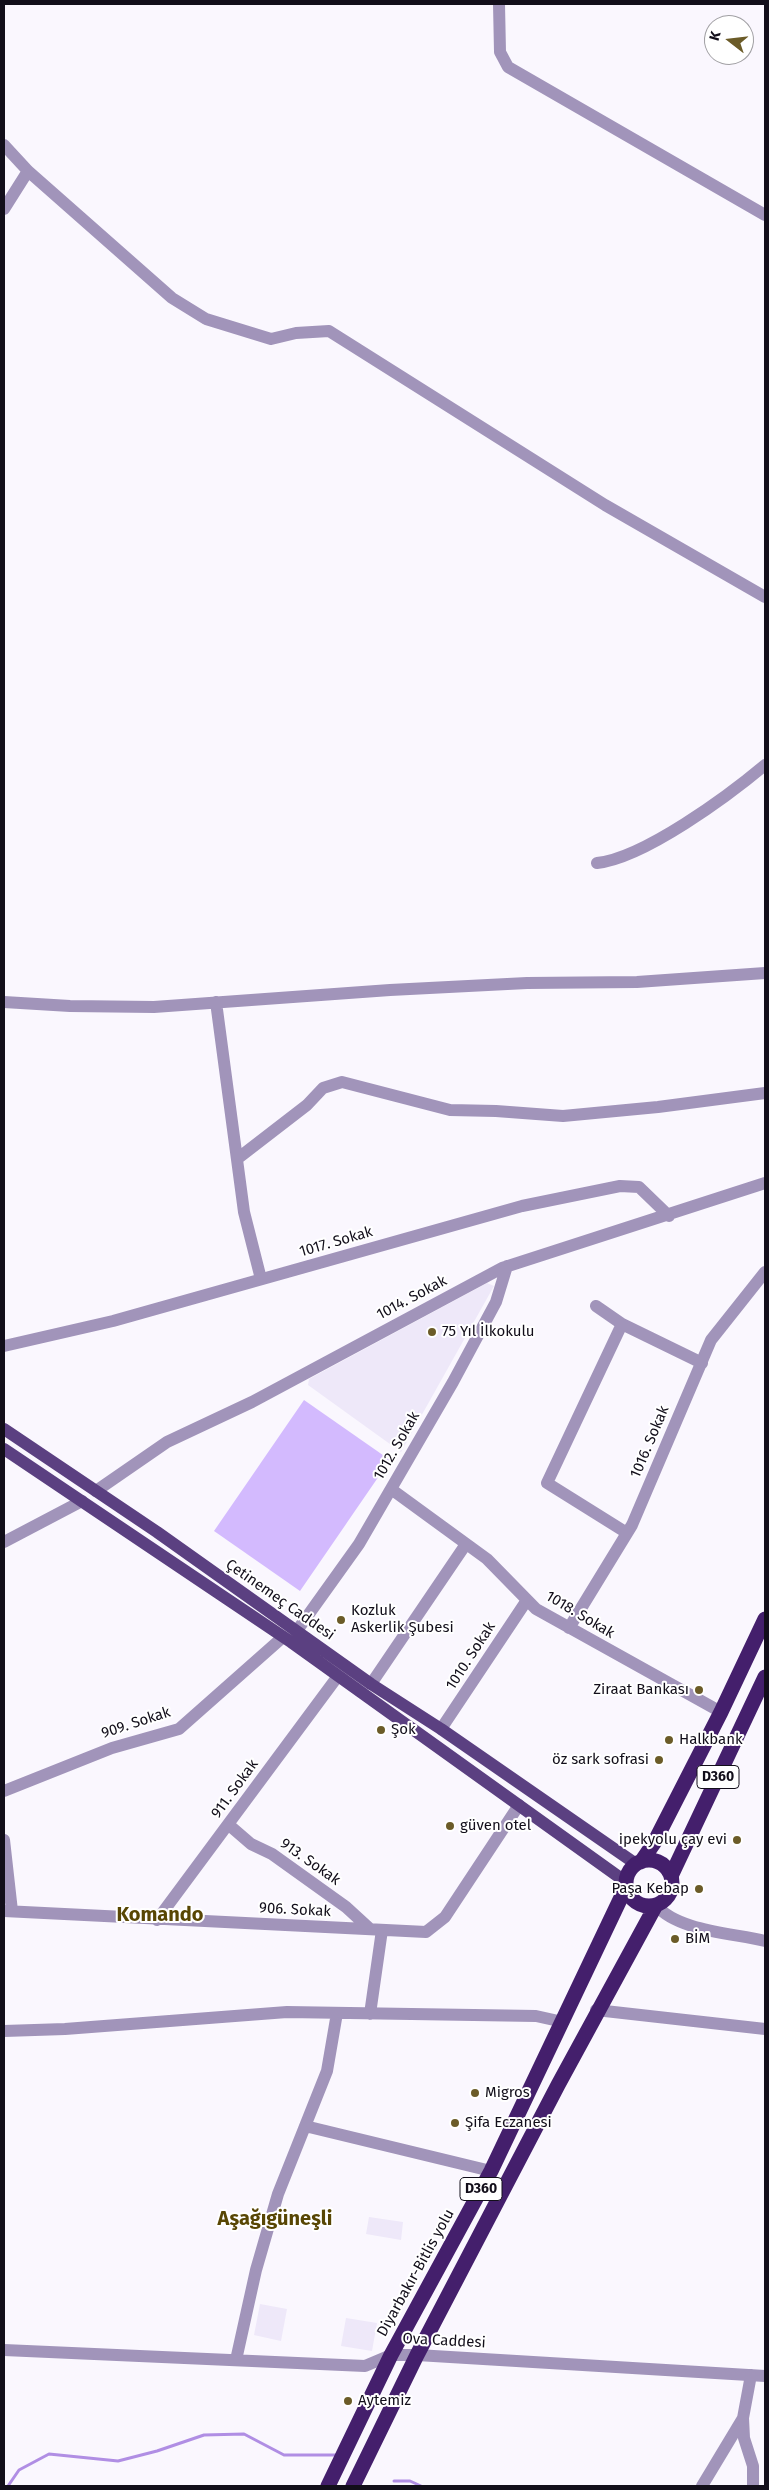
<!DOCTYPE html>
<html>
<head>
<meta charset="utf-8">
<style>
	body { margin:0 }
	#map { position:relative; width:769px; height:2490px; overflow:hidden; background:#faf7fe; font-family:"Fira Sans",sans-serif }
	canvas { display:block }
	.frame { position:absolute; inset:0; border:5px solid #120e1a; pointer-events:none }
	.north { position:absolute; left:704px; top:15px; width:50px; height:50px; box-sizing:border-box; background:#fff; border:1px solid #a09fa3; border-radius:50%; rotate:286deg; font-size:14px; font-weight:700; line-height:20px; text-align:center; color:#120e1a }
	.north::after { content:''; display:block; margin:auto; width:18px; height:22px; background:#6b5b28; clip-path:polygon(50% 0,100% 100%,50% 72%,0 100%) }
</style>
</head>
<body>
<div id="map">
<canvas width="769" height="2490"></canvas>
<div class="frame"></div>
<div class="north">K</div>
</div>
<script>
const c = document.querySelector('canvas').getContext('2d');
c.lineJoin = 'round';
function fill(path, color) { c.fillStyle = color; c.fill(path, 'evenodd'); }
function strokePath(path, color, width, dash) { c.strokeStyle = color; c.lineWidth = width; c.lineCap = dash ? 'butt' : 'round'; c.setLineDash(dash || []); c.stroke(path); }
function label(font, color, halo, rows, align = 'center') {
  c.font = font + ' "Fira Sans",sans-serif'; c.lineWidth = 4; c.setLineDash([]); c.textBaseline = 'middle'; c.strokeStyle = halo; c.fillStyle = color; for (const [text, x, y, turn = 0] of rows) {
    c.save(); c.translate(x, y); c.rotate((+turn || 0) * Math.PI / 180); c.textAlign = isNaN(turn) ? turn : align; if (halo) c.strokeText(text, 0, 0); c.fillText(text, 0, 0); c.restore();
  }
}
fill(new Path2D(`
	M 487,1283 L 494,1286 L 401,1452 L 308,1385 L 309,1379 Z
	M 369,2217 L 403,2222 L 401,2240 L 366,2234 Z
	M 260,2304 L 287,2309 L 281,2341 L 254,2335 Z
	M 346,2318 L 377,2323 L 372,2351 L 341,2346 Z`), '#eee8f9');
fill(new Path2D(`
	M 304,1400 L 390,1460 L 300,1591 L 214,1531 Z`), '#d3bafe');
strokePath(new Path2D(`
	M 394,2481 L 410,2481 L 421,2486
	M 8,2486 L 19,2470 L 49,2454 L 118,2461 L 157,2451 L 204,2435 L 244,2434 L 284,2455 L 337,2455`), '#b08ee4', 3);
strokePath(new Path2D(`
	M 499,4 L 500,52 L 508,67 L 765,215
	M 4,145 L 28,171 L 172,298 L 206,319 L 271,339 L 296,333 L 329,331 L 605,505 L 765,597
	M 4,209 L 28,171
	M 597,863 C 644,858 728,796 765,765
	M 4,1002 L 70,1006 L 154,1007 L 390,990 L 527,983 L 637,982 L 765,973
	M 216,1002 L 244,1212 L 261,1279
	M 237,1159 L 307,1105 L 323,1088 L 342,1082 L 450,1110 L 496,1111 L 563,1116 L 658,1107 L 765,1093
	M 596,1306 L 622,1324 L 702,1363
	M 622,1324 L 547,1483 L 627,1533
	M 4,1346 L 113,1321 L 522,1206 L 620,1186 L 639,1187 L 669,1216
	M 391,1489 L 487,1559 L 536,1609 L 721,1712
	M 96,1491 L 167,1442 L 252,1402 L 502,1268 L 765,1183
	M 4,1542 L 82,1501
	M 569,1628 L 632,1525 L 711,1340 L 765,1272
	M 296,1632 L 359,1544 L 453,1382 L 496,1302 L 507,1266
	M 371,1684 L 466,1544
	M 441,1729 L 527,1600
	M 4,1791 L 112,1748 L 179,1729 L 283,1637
	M 229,1825 L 251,1844 L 272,1854 L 346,1907 L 370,1929
	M 4,1840 L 12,1911
	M 656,1905 C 677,1931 733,1933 765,1941
	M 4,1911 L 426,1932 L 445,1917 L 519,1805
	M 157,1920 L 338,1676
	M 596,2010 L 765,2029
	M 370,2014 L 382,1930
	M 4,2031 L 65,2029 L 287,2012 L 536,2016 L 563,2022
	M 305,2126 L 491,2171
	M 4,2350 L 365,2366 L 391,2355 L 417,2355 L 765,2376
	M 236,2360 L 256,2270 L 278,2194 L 327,2071 L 337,2013
	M 751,2375 L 743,2418 L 744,2438 L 753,2466 L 753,2486
	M 702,2486 L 743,2418`), '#a194ba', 12);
strokePath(new Path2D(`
	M 4,1429 L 157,1532 L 371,1684 L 441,1729 L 636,1864
	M 4,1449 L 291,1642 L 626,1882`), '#5b4081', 12);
strokePath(new Path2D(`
	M626 1883a23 23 0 1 1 46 0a23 23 0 1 1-46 0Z
	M 641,1862 L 654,1843 L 721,1712 L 765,1619
	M 671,1876 L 765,1677
	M 328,2486 L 391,2355 L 491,2171 L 626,1887
	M 353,2486 L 417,2355 L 558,2085 L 656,1905`), '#441f6c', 15);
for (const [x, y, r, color] of [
	[432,1332,5,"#6b5b28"],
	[341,1620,5,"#6b5b28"],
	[699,1690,5,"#6b5b28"],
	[381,1730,5,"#6b5b28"],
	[669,1740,5,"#6b5b28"],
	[659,1760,5,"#6b5b28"],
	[450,1826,5,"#6b5b28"],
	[737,1840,5,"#6b5b28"],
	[699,1889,5,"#6b5b28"],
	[675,1939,5,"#6b5b28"],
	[475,2093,5,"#6b5b28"],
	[455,2123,5,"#6b5b28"],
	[348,2401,5,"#6b5b28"]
]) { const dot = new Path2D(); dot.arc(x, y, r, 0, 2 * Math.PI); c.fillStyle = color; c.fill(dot); strokePath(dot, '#fff', 2); }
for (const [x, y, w] of [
	[718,1777,42],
	[481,2189,42]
]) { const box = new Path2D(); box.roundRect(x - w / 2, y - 11.5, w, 23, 4); c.fillStyle = '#fff'; c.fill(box); strokePath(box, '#120e1a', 1); }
label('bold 14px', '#120e1a', null, [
	["D360",718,1777],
	["D360",481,2189]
]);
label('15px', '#120e1a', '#fff', [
	["1017. Sokak",336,1242,-16],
	["1014. Sokak",412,1298,-28],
	["1016. Sokak",650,1442,-67],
	["1012. Sokak",397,1446,-60],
	["Çetinemeç Caddesi",280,1600,35],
	["1018. Sokak",580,1615,31],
	["1010. Sokak",471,1656,-57],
	["909. Sokak",136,1723,-18],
	["911. Sokak",235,1789,-54],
	["913. Sokak",310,1862,35],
	["906. Sokak",295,1910,3],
	["Diyarbakır-Bitlis yolu",416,2273,-61],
	["Ova Caddesi",444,2341,3]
]);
label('15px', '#120e1a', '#fff', [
	["75 Yıl İlkokulu",442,1332],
	["Kozluk",351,1611],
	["Askerlik Şubesi",351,1628],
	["Ziraat Bankası",689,1690,"right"],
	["Şok",391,1730],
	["Halkbank",679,1740],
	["öz sark sofrasi",649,1760,"right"],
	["güven otel",460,1826],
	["ipekyolu çay evi",727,1840,"right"],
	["Paşa Kebap",689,1889,"right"],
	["BİM",685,1939],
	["Migros",485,2093],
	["Şifa Eczanesi",465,2123],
	["Aytemiz",358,2401]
], 'left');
label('bold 20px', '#584604', '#fff', [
	["Komando",160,1915],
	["Aşağıgüneşli",275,2219]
]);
</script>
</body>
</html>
